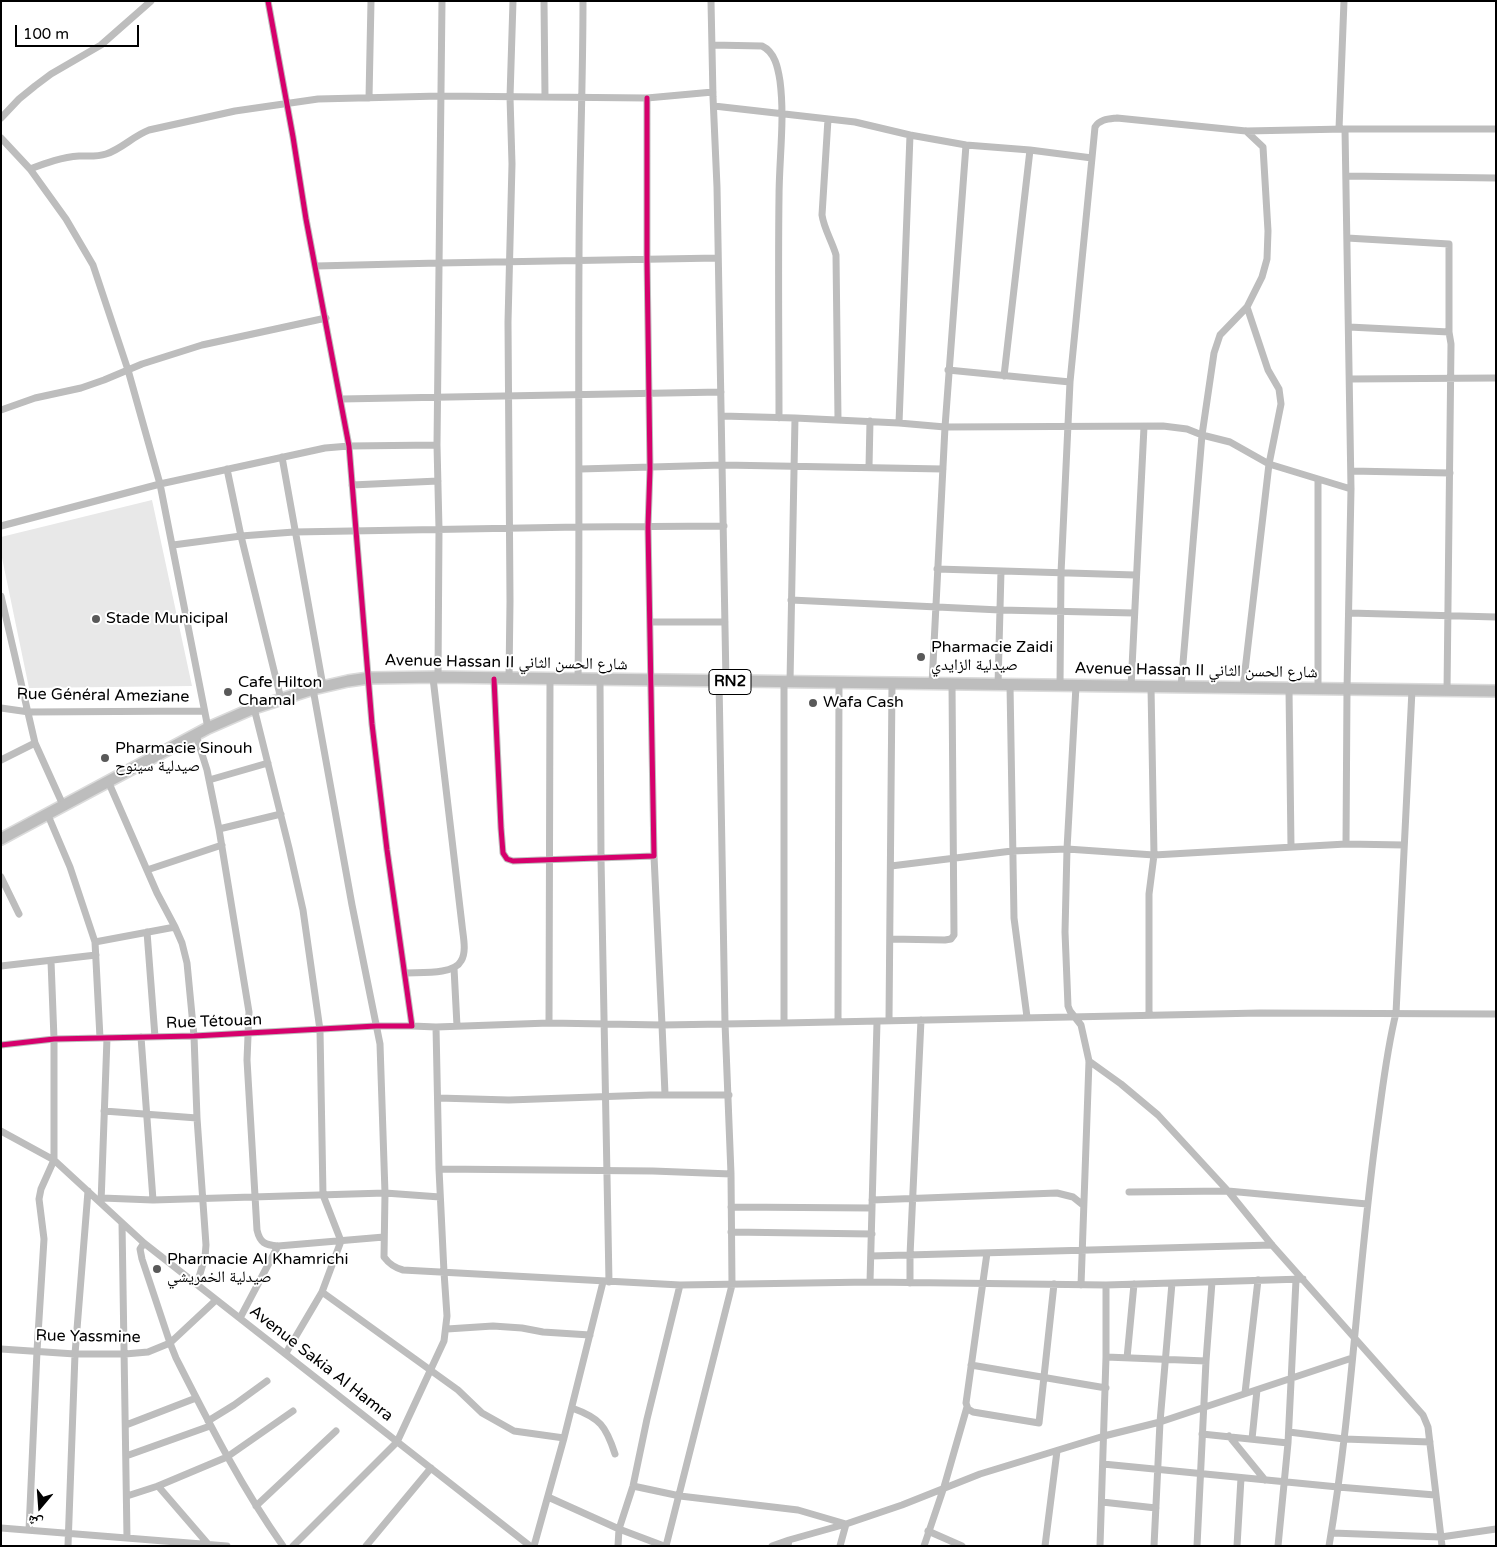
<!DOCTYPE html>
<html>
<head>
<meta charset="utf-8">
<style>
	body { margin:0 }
	#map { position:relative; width:1497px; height:1547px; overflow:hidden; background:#fff; font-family:"Varela Round","Noto Naskh Arabic",sans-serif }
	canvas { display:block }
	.frame { position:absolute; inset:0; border:2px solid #000; pointer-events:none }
	.north { position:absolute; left:15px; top:1482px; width:50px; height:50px; -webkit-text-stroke:4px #fff; paint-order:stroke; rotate:198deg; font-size:14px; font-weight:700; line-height:20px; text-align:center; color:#000 }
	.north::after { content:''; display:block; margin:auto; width:18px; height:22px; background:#000; clip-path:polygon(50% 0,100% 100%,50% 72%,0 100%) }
	.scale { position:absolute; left:15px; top:25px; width:124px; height:22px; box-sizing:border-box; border:2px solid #000; border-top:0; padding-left:6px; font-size:15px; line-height:18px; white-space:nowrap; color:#000; -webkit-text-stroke:4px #fff; paint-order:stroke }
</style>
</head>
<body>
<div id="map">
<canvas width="1497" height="1547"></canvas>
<div class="frame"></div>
<div class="north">ش</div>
<div class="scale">100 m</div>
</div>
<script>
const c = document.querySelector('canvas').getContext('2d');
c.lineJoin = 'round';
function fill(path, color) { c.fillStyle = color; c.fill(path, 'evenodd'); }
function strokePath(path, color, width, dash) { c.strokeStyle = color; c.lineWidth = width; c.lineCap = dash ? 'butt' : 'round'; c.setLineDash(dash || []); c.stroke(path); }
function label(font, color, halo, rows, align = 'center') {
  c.font = font + ' "Varela Round","Noto Naskh Arabic",sans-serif'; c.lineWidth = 4; c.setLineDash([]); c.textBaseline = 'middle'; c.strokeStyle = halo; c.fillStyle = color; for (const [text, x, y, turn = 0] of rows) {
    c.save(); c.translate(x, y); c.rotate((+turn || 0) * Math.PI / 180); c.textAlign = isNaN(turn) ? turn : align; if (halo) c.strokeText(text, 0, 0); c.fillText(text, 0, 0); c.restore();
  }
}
fill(new Path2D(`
	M 152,500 L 192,686 L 29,688 L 1,553 L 1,537 Z`), '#e8e8e8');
const primary = new Path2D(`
	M 1,839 L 208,728 L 254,708 L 313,689 L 348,681 L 369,678 L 438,677 L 1496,691`);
strokePath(primary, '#dbdbdb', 14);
strokePath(new Path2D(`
	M 544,1 L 545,96
	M 711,1 L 713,97 L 717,187 L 726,682
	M 712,45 L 762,46 C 775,52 778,68 780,81 C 785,120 779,159 779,198 C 778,272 779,345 779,418
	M 369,98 L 371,1
	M 714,106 L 855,122 L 910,135 L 966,145 L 1030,150 L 1092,158 L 1070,382 L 1061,573 L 1060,686
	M 1,118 L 19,99 L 35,86 L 51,74 L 101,45 L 151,1
	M 828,119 L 822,215 C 824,229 832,241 836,255 L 838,419
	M 1339,129 L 1344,1
	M 1345,129 L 1351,489 L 1347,690 L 1346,844 L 1404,845
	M 1,138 L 30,169 L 66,219 L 93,265 L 128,370 L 160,484 L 208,728
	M 1092,158 L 1095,127 C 1100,119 1109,119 1117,118 L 1246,131 L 1345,129 L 1496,129
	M 30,169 C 46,163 62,157 79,156 C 88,156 97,157 106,154 C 122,149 133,136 149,130 L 235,111 L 318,99 L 440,96 L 647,98 L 713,92
	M 1346,176 L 1496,178
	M 1347,238 L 1449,244 L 1449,332 L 1451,344 L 1447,691
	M 316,266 L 439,263 L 718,258
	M 1349,327 L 1449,332
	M 948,370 L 1070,382
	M 1004,376 L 1030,150
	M 1350,379 L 1496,378
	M 341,399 L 721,392
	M 1,410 L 35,398 L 81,388 L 104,380 L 142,364 L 202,345 L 326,318
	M 722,416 L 795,418
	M 899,423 L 910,135
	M 282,457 L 323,686
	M 869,467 L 870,421
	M 227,469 L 241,536 L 281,699
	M 580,469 L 723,465 L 943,469
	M 1351,471 L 1450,473
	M 352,485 L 438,481
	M 1,526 L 160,484 L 325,448 L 349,446 L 437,445
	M 173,545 L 241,536 L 294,532 L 579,527 L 724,526
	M 937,569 L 1135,575
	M 1,596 L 35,743 L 63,805
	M 791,600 L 1000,610 L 1134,613
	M 1349,613 L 1496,617
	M 650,622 L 725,622
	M 438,677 L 439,529 L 437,445 L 442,1
	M 494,679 L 501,828 L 503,853 L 507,859 L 513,861 L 654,856 L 648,527 L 650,468 L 647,259 L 647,98
	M 509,679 L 510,601 L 508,322 L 512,164 L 510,97 L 513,1
	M 578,680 C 580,541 578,402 579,263 C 579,176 583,88 583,1
	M 600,680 L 601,858 L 609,1282
	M 719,681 L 725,1023 L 731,1174
	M 790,682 L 795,418 L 899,423 L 945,427 L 1163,426 L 1187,429 L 1202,435 L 1214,353 L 1220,335 L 1247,307 L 1262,277 L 1267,259 L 1268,231 L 1263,147 L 1246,131
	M 932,684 L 945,427 L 966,145
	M 998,685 L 1001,571
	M 1010,685 L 1014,918 L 1027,1017
	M 1076,686 L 1067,849 L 1065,932 L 1068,1006 L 1070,1011 L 1081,1025 L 1089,1061 L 1081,1285
	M 1131,687 L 1144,427
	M 1181,687 L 1202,435 L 1230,442 L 1269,464 L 1351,489
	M 1243,688 L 1269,464 L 1281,404 L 1279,389 L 1268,370 L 1247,307
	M 1289,689 L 1291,847
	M 1318,689 L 1318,479
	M 1,708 L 29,712 L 204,711
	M 254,708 L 289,848 L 303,910 L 320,1030 L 323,1195 L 341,1241 L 322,1292
	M 196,735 L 207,770 L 219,829 L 249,1012 L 247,1060 L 257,1230 C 260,1243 265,1245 278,1246 L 384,1237
	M 1,760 L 35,743
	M 209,780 L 268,763
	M 108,781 L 157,893 L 175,927 L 182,943 L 187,963 L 194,1036 L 197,1118 L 206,1245 L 205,1257 L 197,1284
	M 47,813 L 70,867 L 95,942 L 100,1038
	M 219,829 L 281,814
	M 654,856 L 662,1025 L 784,1023 L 784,682
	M 891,866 L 1012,851 L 1067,849 L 1154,855 L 1346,844
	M 147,870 L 222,845
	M 1,877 L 19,914
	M 147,932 L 155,1037
	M 890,939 L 945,940 L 951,939 L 954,935 L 952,684
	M 95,942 L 175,927
	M 1,966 L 96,955
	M 454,968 L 457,1026
	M 405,973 C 419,972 454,975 461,961 C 467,952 463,936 462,925 L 433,678
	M 1149,1015 L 1149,894 L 1154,855 L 1151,687
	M 889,1020 L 892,684
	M 838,1022 L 839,683
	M 549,1023 L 550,679
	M 784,1023 L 1260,1013 L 1496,1014
	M 412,1026 L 436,1027
	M 141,1037 L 153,1200
	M 1,1045 L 54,1039 L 194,1036 L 376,1026 L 412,1026 L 387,850 L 372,724 L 349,446 L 306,219 L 293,137 L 268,1
	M 1089,1061 L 1121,1084 L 1158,1115 L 1228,1191 L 1272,1245 L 1423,1415 L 1428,1427 L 1442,1546
	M 438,1098 L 509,1100 L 650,1095 L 729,1095
	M 104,1111 L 197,1118
	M 1,1131 L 54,1160 L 144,1243 L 530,1546
	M 439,1169 L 653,1171 L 731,1174 L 732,1285 L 666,1546
	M 1129,1192 L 1228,1191 L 1367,1204
	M 440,1197 L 385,1193 L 384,1257 C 390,1265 395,1268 403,1270 L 680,1285 L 870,1282 L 1106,1285
	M 102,1198 L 153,1200 L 385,1193 L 380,1044 L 352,905 L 313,689
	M 872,1200 L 1057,1193 L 1073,1197 L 1083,1205
	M 101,1203 L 107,1038
	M 731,1207 L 872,1208
	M 122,1223 L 127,1538
	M 731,1232 L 872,1234
	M 144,1243 L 140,1249 L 142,1259 L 170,1343 L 176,1358 C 209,1423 241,1487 283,1546
	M 987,1253 L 966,1403 L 968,1409 L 973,1412 L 1039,1423 L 1054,1284
	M 871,1256 L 1272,1245
	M 870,1282 L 877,1022
	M 910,1283 L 910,1255 L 921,1020
	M 240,1318 L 278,1246
	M 447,1329 L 493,1326 L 522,1328 L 543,1332 L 590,1335
	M 1,1349 L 75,1354 L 125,1354 L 148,1352 L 170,1343 L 216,1300
	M 286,1353 L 322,1292 L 458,1390 L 482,1413 L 514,1431 L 564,1438
	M 1106,1357 L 1206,1361
	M 1127,1358 L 1134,1284
	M 971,1365 L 1106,1388
	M 1245,1393 L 1258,1280
	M 572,1408 C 600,1418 606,1426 615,1454
	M 208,1421 L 234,1405 L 267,1381
	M 126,1425 L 196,1398
	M 1289,1432 L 1344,1439 L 1430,1442
	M 1202,1434 L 1288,1443
	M 1229,1436 L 1265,1480
	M 1252,1439 L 1257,1390
	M 126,1456 L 210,1426
	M 1103,1464 L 1338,1487 L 1435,1495
	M 158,1486 L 208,1544
	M 633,1486 L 680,1496 L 798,1510 L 846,1524 L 902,1505 L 980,1474 L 1104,1436 L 1160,1422 L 1352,1358
	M 127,1496 L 158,1486 L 227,1457 L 293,1411
	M 548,1497 L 619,1529 L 664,1546
	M 1102,1502 L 1156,1508
	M 256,1506 L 336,1431
	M 1,1528 L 227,1546
	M 29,1530 L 37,1351 L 44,1239 L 39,1199 L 41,1189 L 54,1160 L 54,1039 L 51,961
	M 928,1531 L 962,1546
	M 1332,1533 L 1441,1537 L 1496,1529
	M 789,1540 L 846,1524 L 840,1546
	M 68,1546 L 75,1354 L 88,1191
	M 293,1546 L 397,1442 L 444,1341 L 447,1316 L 444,1272 L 439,1169 L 436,1027 L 549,1023 L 662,1025 L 665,1094
	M 366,1546 L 431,1468
	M 534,1546 L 564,1438 L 603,1282
	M 618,1546 L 619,1529 L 633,1486 L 647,1419 L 680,1285
	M 772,1546 L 789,1540 L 788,1546
	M 924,1546 L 944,1487 L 967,1407
	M 1045,1546 L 1057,1451
	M 1100,1546 L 1106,1357 L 1106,1285 L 1303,1279
	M 1154,1546 L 1160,1422 L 1172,1283
	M 1197,1546 L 1206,1361 L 1212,1282
	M 1237,1546 L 1241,1478
	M 1278,1546 L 1288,1443 L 1296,1280
	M 1329,1546 C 1353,1405 1358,1262 1378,1121 C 1383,1085 1387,1049 1396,1013 L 1412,690`), '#bdbdbd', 7);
strokePath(primary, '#bdbdbd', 11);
strokePath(new Path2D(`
	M 494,679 L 501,828 L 503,853 L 507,859 L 513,861 L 654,856 L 648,527 L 650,468 L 647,259 L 647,98
	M 1,1045 L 54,1039 L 194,1036 L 376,1026 L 412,1026 L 387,850 L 372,724 L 349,446 L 306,219 L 293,137 L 268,1`), '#d6006c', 5);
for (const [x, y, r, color] of [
	[96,619,5,"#595959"],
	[921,657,5,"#595959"],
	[228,692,5,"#595959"],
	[813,703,5,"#595959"],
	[105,758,5,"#595959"],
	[157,1269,5,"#595959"]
]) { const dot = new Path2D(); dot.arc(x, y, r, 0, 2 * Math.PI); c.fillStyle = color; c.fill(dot); strokePath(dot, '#fff', 2); }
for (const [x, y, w] of [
	[730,682,42]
]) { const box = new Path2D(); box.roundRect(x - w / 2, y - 12.5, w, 25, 4); c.fillStyle = '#fff'; c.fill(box); strokePath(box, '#000', 1); }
label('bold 15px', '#000', null, [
	["RN2",730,682]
]);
label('16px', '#000', '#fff', [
	["Stade Municipal",106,619],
	["Pharmacie Zaidi",931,648],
	["صيدلية الزايدي",931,666],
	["Cafe Hilton",238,683],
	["Chamal",238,701],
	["Wafa Cash",823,703],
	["Pharmacie Sinouh",115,749],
	["صيدلية سينوح",115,767],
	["Pharmacie Al Khamrichi",167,1260],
	["صيدلية الخمريشي",167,1278]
], 'left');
label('16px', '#000', '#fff', [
	["Avenue Hassan II شارع الحسن الثاني",506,663,1],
	["Avenue Hassan II شارع الحسن الثاني",1196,671,1],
	["Rue Général Ameziane",103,696,1],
	["Rue Tétouan",214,1022,-2],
	["Rue Yassmine",88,1337,1],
	["Avenue Sakia Al Hamra",321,1364,38]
]);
</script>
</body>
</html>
